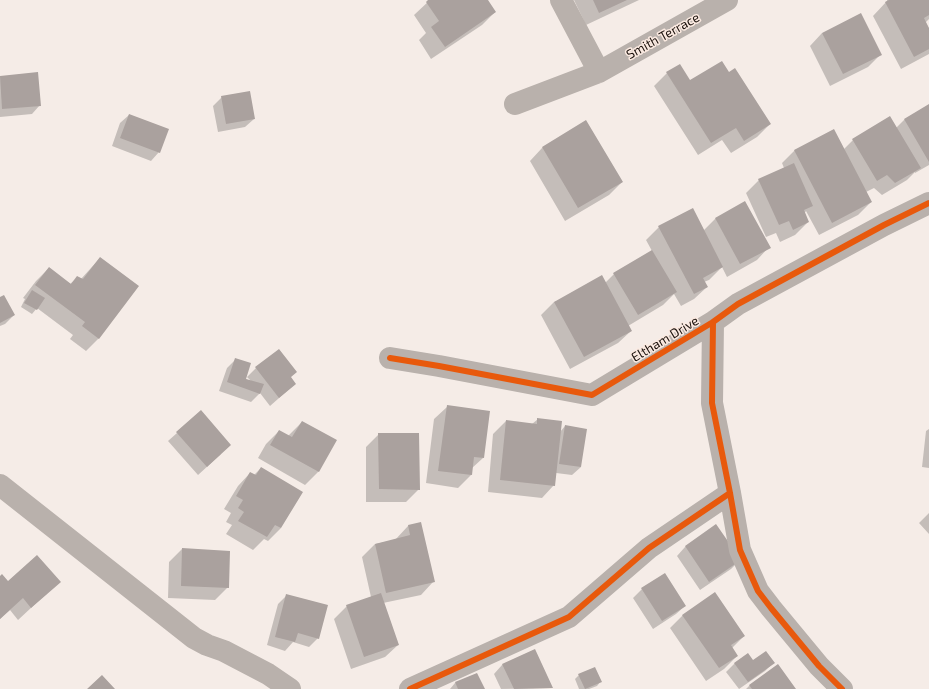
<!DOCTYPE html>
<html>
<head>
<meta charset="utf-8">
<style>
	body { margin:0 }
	canvas { display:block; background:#f5ece7 }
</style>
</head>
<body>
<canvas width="929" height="689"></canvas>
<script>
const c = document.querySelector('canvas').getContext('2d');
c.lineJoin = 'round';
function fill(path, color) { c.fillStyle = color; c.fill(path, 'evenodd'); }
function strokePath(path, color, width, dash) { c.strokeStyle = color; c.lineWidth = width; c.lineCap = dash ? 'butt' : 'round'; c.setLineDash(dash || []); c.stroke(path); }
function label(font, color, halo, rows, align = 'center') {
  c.font = font + ' "Exo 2",sans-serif'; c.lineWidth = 3; c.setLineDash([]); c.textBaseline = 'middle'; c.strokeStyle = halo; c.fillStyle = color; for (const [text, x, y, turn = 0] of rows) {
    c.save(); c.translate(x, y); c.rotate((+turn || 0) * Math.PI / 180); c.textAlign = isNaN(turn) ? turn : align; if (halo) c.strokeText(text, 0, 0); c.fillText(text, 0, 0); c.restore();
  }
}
fill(new Path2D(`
	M 430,0 L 486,0 L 495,12 L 482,25 L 431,59 L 419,40 L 426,33 L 414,15 Z
	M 574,0 L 639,0 L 586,25 Z
	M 887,0 L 929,0 L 929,19 L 925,23 L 929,30 L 929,54 L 901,69 L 873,16 L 887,1 Z
	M 822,33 L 881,54 L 868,67 L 830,86 L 810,46 Z
	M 667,73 L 690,82 L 770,124 L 757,137 L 731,153 L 722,140 L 698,155 L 654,86 Z
	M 37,74 L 40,105 L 32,114 L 0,117 L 0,77 Z
	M 222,97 L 254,119 L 245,127 L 218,132 L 213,106 Z
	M 929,105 L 929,165 L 915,173 L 915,172 L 907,180 L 882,195 L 874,188 L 866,192 L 871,202 L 858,215 L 819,235 L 806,211 L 804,214 L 808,222 L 795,235 L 780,242 L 776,233 L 766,237 L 746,193 L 759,180 L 784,168 L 782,163 L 795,150 L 844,149 L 853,140 L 896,128 L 904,120 Z
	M 129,115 L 159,152 L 151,161 L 112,146 L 120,123 Z
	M 586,122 L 622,182 L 609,195 L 565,221 L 530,161 L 542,148 Z
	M 745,203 L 769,247 L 757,260 L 727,277 L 722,267 L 709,280 L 704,282 L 707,287 L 694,299 L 681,306 L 674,294 L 663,305 L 628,326 L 631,331 L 618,343 L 570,369 L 541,315 L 554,302 L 605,283 L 614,274 L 652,251 L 646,240 L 659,227 L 703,231 L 715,219 Z
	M 100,258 L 99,338 L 86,351 L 70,339 L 73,335 L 37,308 L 32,314 L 21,307 L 25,299 L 23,298 L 36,281 L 49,268 L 70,284 L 78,277 L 81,279 Z
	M 0,298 L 14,315 L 5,324 L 0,326 Z
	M 236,359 L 245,379 L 251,381 L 247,377 L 256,368 L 290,378 L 295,384 L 270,406 L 260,393 L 251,402 L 219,391 L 227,368 Z
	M 447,407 L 483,458 L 471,469 L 471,475 L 458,488 L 426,483 L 434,419 Z
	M 538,419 L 560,432 L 565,426 L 581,467 L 572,475 L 556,473 L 554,485 L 542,498 L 488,492 L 493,434 L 506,421 L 532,424 Z
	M 302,422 L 335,440 L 318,472 L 305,485 L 258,458 L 266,444 L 279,431 L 288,436 Z
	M 929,429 L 929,468 L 922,467 L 926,431 Z
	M 177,433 L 221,454 L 198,475 L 168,441 Z
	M 379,434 L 419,489 L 406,502 L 366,502 L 366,447 Z
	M 261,468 L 281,528 L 268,541 L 264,539 L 253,550 L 226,534 L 232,525 L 226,522 L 231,513 L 224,509 L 238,486 L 250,473 L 254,475 Z
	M 929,513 L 929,534 L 919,523 Z
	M 420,523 L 433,582 L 421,595 L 383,603 L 398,645 L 385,657 L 351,669 L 334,619 L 347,606 L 371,597 L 362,557 L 375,544 L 395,540 L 408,526 Z
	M 716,526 L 740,560 L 731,569 L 700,590 L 677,556 L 685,547 Z
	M 182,549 L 228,587 L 215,600 L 168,598 L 169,562 Z
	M 0,577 L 8,582 L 59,582 L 18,620 L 10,610 L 0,619 Z
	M 642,589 L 685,606 L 676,614 L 653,629 L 633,598 Z
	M 287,595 L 318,638 L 309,647 L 293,642 L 285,651 L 267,645 L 278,604 Z
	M 683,615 L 744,636 L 732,648 L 737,656 L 724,669 L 706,681 L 670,628 Z
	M 534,650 L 552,688 L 501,689 L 494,674 L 502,665 Z
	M 752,662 L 773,663 L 765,671 L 739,689 L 726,672 L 735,663 Z
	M 778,666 L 794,689 L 746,689 L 749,686 Z
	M 477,674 L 483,689 L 450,689 L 455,683 Z
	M 579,675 L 601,681 L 597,686 L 589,689 L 579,689 L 575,679 Z`), '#0003');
fill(new Path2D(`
	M 428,0 L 488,0 L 496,12 L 445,47 L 431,27 L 439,21 L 426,2 Z
	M 593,0 L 627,0 L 599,13 Z
	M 889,0 L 929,0 L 929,15 L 924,18 L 929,28 L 929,49 L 914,57 L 885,2 Z
	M 861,13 L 882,55 L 843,74 L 822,33 Z
	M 722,61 L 729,72 L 735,68 L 771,124 L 744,141 L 736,128 L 711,143 L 666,72 L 680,64 L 690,80 Z
	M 38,72 L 41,106 L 2,109 L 0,76 Z
	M 250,91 L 255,119 L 226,124 L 221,96 Z
	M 929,104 L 929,162 L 904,119 Z
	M 129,114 L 169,129 L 160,153 L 120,138 Z
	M 890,116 L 921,168 L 895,183 L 887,175 L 877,181 L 852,139 Z
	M 586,120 L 623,182 L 578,208 L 542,147 Z
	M 834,129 L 872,202 L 832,223 L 794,150 Z
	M 794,163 L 813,206 L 804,210 L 809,222 L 793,230 L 789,221 L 779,225 L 758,179 Z
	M 745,201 L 771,248 L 740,264 L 715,218 Z
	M 693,208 L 723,267 L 703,278 L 708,287 L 694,294 L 658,226 Z
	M 652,250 L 677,292 L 638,315 L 613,273 Z
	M 100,257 L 139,286 L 99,339 L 82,326 L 85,322 L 35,285 L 49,267 L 71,284 L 77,276 L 83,279 Z
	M 602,275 L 632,331 L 584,357 L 554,302 Z
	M 32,290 L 45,298 L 37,310 L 24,303 Z
	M 4,295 L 15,315 L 0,323 L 0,297 Z
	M 279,349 L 297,372 L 291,377 L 296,384 L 279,398 L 255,367 Z
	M 235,358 L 251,363 L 246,379 L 264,384 L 260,394 L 227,382 Z
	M 447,405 L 490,411 L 484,458 L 474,457 L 472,475 L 438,471 Z
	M 201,410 L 231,445 L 207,467 L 176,432 Z
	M 537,418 L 562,421 L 555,486 L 500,480 L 506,420 L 537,424 Z
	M 302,421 L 337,440 L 319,472 L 270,445 L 279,430 L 292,437 Z
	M 565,425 L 587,429 L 581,467 L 559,464 Z
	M 378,433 L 419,433 L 420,490 L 379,489 Z
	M 261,467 L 303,492 L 281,528 L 275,525 L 267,537 L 238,521 L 244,512 L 238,508 L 243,500 L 236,496 L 250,472 L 256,475 Z
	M 421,522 L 435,582 L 386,593 L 375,544 L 410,535 L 408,525 Z
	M 716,524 L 741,560 L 709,582 L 685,546 Z
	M 182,548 L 230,551 L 229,588 L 181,586 Z
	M 37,555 L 61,582 L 31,608 L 23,598 L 0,619 L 0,576 L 2,574 L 8,581 Z
	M 665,573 L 686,606 L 662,621 L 641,588 Z
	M 715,592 L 745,636 L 731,645 L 738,656 L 719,668 L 682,615 Z
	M 381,593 L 399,645 L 364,657 L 346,605 Z
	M 286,594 L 328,605 L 319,639 L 298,633 L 295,642 L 275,637 Z
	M 535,649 L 553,688 L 514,689 L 502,664 Z
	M 766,651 L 775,663 L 748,682 L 734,663 L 748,653 L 753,660 Z
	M 778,664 L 796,689 L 752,689 L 749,685 Z
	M 595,667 L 602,682 L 585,689 L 578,674 Z
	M 477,673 L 485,689 L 458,689 L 455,682 Z
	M 102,675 L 115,689 L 87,689 Z`), '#aaa19e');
strokePath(new Path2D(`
	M 561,0 L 599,72
	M 515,104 L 599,72 L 727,0
	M 713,322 L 712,403 L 730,493 L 740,550 L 758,591 L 771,608 L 819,666 L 842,689
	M 390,358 L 439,366 L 592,395 L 713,322 L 738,304 L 884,225 L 929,203
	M 0,485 L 194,638 L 207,645 L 224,651 L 268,674 L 290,689
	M 410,689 L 569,617 L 649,548 L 730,493`), '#b9b1ac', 22);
strokePath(new Path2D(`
	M 713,322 L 712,403 L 730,493 L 740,550 L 758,591 L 771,608 L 819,666 L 842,689
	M 390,358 L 439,366 L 592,395 L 713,322 L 738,304 L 884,225 L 929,203
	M 410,689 L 569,617 L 649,548 L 730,493`), '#e8590c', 6);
label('13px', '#1a110c', '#fbeae1', [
	["Smith Terrace",663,36,-29],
	["Eltham Drive",665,339,-31]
]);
</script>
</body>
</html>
